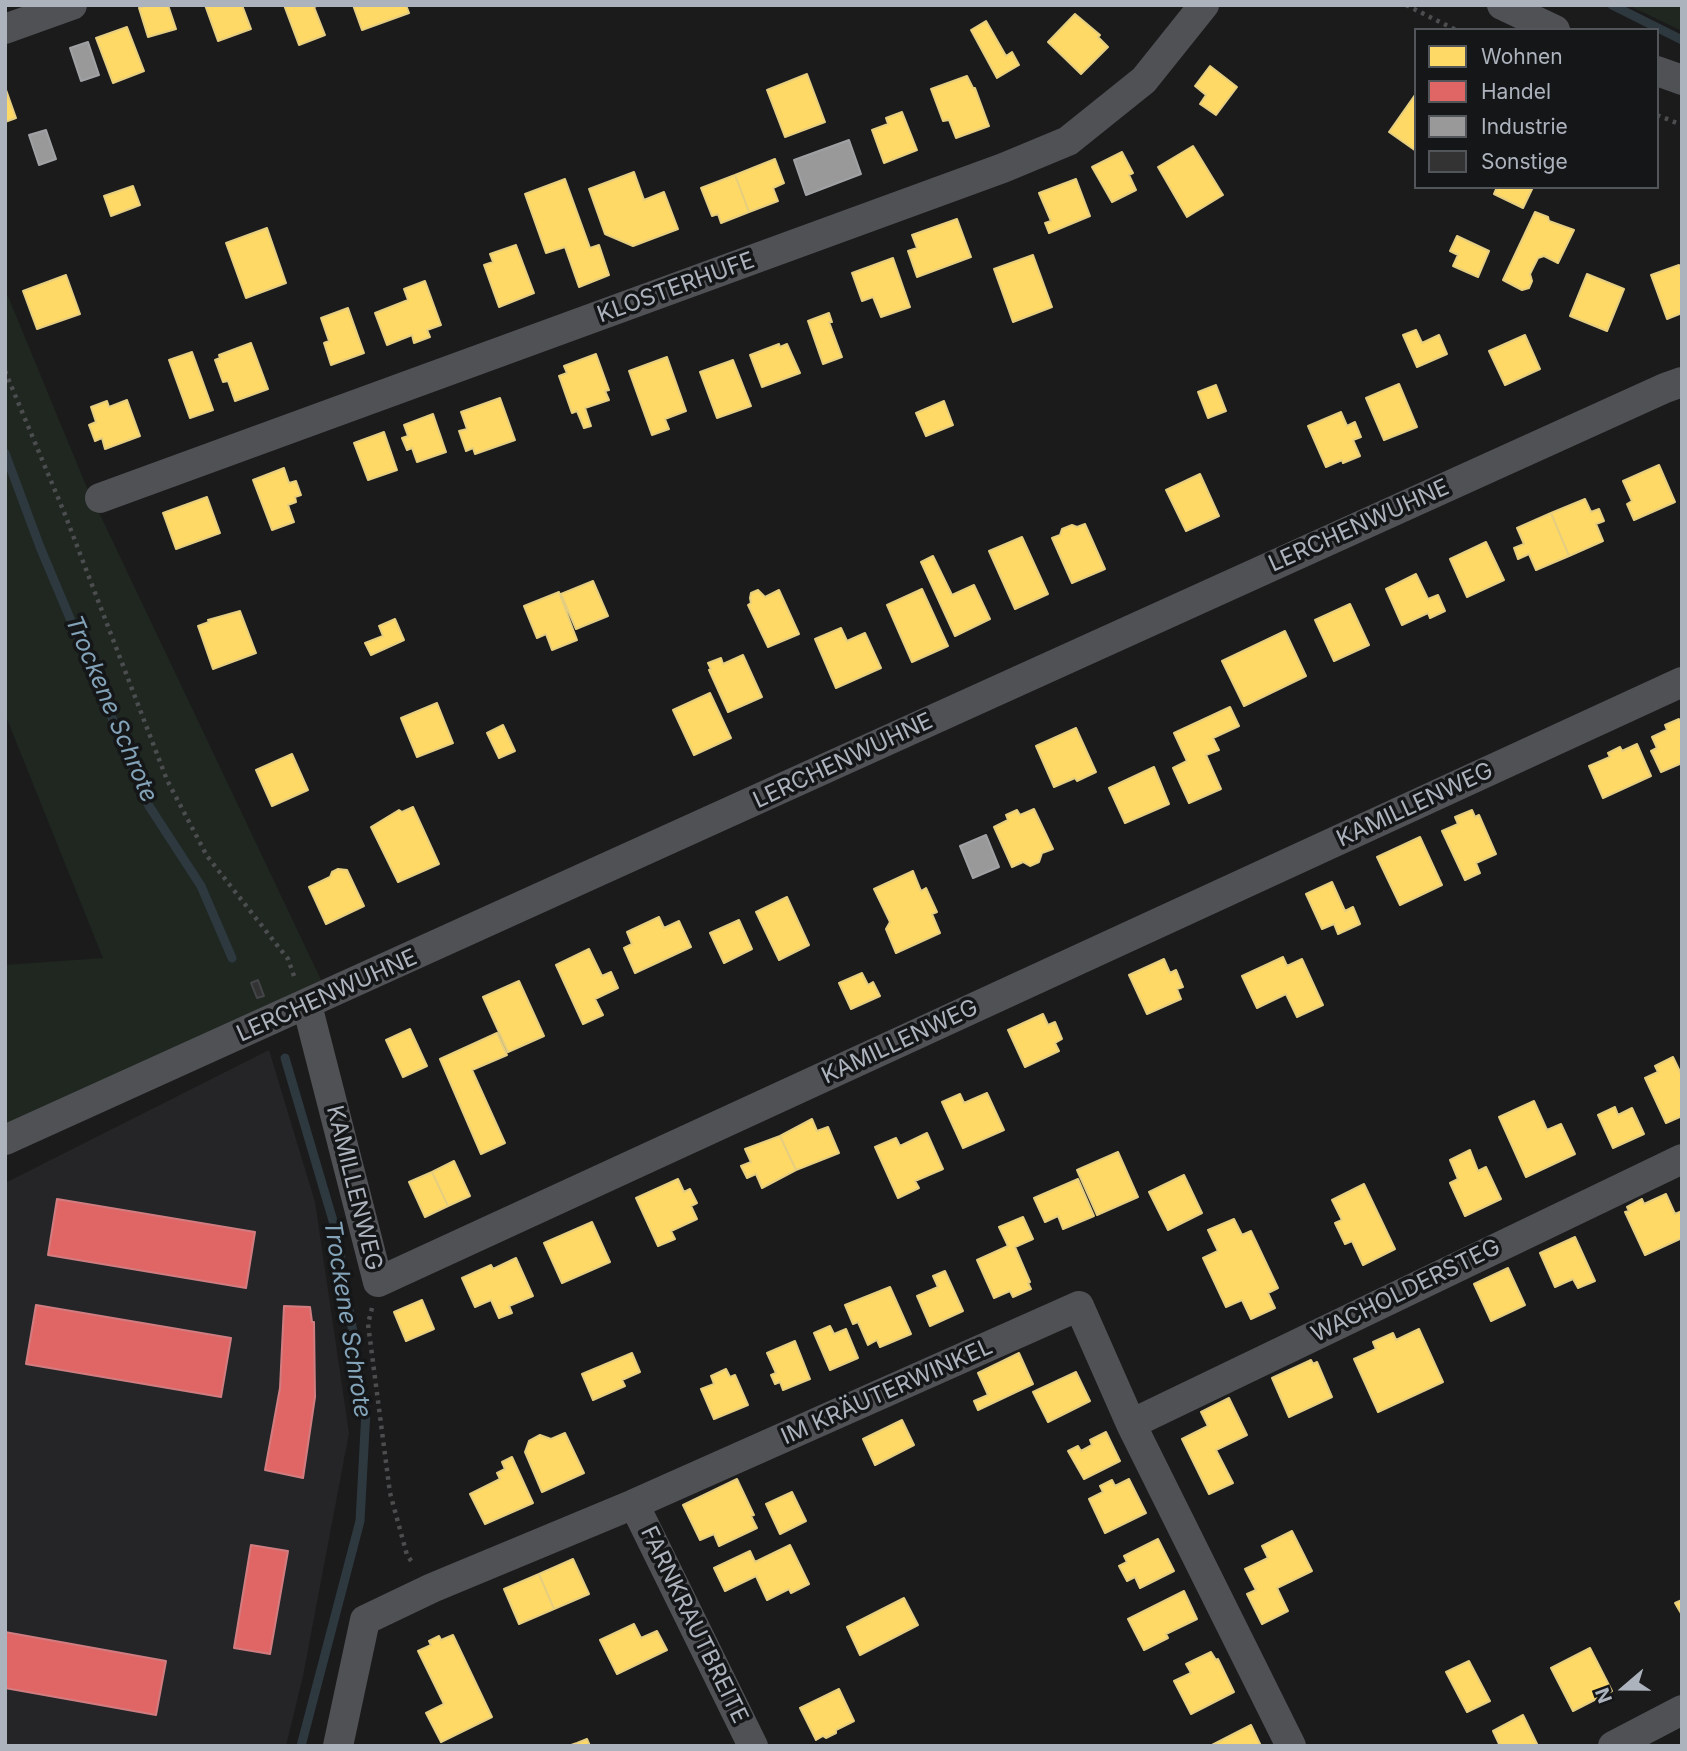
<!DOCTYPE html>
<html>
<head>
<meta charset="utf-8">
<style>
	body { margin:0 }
	#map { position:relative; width:1687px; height:1751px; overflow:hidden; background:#1b1b1c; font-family:Inter,sans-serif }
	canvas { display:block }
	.frame { position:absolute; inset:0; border:7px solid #adb3bd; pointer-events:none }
	.legend { position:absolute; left:1414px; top:28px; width:245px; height:161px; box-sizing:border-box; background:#151618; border:2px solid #52555a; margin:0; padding:9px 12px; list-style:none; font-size:21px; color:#adb3bd }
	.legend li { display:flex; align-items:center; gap:14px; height:35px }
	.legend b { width:35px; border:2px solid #52555a }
	.north { position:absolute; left:1589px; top:1653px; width:70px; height:70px; -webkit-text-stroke:5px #151618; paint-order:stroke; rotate:250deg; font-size:19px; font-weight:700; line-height:28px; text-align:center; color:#adb3bd }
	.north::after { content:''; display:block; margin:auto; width:24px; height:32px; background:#adb3bd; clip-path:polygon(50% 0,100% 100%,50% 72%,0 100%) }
</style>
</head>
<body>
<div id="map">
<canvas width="1687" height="1751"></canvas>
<div class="frame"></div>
<ul class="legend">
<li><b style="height:19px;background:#ffd966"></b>Wohnen</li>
<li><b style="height:19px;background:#e06666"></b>Handel</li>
<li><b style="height:19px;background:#999"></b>Industrie</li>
<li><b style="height:19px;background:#333334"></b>Sonstige</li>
</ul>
<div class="north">N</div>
</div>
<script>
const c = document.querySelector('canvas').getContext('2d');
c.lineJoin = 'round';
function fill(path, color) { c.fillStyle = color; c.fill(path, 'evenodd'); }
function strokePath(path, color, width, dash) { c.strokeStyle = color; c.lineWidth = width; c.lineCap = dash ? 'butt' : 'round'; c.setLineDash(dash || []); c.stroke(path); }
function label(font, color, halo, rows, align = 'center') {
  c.font = font + ' Inter,sans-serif'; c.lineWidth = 7; c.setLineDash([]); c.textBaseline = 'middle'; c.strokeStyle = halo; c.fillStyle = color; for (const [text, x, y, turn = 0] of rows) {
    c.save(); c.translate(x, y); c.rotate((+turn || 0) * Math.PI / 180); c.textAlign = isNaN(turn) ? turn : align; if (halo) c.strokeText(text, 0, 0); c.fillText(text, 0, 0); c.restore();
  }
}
fill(new Path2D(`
	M 269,1050 L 315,1202 L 349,1433 L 303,1676 L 286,1746 L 5,1746 L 5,1183 Z`), '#252528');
fill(new Path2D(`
	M 1628,5 L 1682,5 L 1682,31 Z
	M 5,289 L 85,483 L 323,984 L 5,1131 L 5,965 L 103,958 L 5,714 Z`), '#1f2720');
const homes = new Path2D(`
	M 146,5 L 168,5 L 176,29 L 148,37 L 139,8 Z
	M 205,5 L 242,5 L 251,29 L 218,41 Z
	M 284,5 L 319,5 L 314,7 L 325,35 L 299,45 Z
	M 353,5 L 406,5 L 409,13 L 362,30 Z
	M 1075,14 L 1100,35 L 1098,37 L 1108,47 L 1081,74 L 1048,42 Z
	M 986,21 L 1006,56 L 1012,52 L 1019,65 L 997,78 L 971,30 Z
	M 127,27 L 144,71 L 113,83 L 96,38 Z
	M 1210,66 L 1237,87 L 1216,115 L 1200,104 L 1206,95 L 1195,86 Z
	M 807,74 L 825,122 L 785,137 L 767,90 Z
	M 967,76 L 973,88 L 975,88 L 989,126 L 956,138 L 949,120 L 943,121 L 931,89 Z
	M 5,87 L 16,118 L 5,122 Z
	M 1415,95 L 1416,96 L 1416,151 L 1389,132 Z
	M 902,112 L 917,150 L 884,163 L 872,130 L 888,124 L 886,118 Z
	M 1193,146 L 1223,195 L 1187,217 L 1158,167 Z
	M 1122,152 L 1133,173 L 1129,175 L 1136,190 L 1112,202 L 1092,167 Z
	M 775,159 L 784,183 L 773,188 L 778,201 L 749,212 L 735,175 Z
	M 634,172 L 644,200 L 664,192 L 678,229 L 633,246 L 605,234 L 589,189 Z
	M 735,175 L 749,212 L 721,223 L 718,214 L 712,216 L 701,188 Z
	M 565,179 L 590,248 L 599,245 L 609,275 L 579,287 L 565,247 L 546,253 L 525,194 Z
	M 1076,179 L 1090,216 L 1049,233 L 1045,223 L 1051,221 L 1039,193 Z
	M 133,186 L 140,205 L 111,216 L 104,196 Z
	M 1497,187 L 1533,187 L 1523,208 L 1494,194 Z
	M 1535,212 L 1548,217 L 1549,221 L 1574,230 L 1558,263 L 1544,256 L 1538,258 L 1530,274 L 1532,281 L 1529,288 L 1522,290 L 1503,280 Z
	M 957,219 L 971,257 L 917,277 L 908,251 L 917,248 L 912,235 Z
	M 267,228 L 286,283 L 246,298 L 226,243 Z
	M 1457,236 L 1489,251 L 1478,277 L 1453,266 L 1458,255 L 1450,251 Z
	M 516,245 L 534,293 L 499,307 L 484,265 L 493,262 L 490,254 Z
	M 1033,255 L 1052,307 L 1013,322 L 994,269 Z
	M 893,258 L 910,307 L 881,317 L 873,297 L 862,301 L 852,273 Z
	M 1679,265 L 1682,274 L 1682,313 L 1667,319 L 1651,275 Z
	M 1587,274 L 1624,289 L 1607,331 L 1570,316 Z
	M 66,275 L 80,314 L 37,329 L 23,291 Z
	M 425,281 L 441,325 L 427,330 L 430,337 L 414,343 L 412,335 L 387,345 L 375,313 L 408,300 L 404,289 Z
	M 348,308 L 364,353 L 331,365 L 324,343 L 329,341 L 321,318 Z
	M 829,313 L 832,322 L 829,322 L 842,357 L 823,364 L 808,321 Z
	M 1416,330 L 1422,343 L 1439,335 L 1447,354 L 1417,367 L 1403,335 Z
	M 1525,335 L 1540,369 L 1505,385 L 1489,351 Z
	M 251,343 L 268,389 L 235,401 L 228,381 L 223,382 L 215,360 L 220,358 L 219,355 Z
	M 779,344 L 780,347 L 787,344 L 800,373 L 762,387 L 750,355 Z
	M 192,352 L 213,410 L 190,418 L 169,360 Z
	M 596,354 L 609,390 L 605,391 L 609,400 L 585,408 L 591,426 L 584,428 L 577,411 L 572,413 L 559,376 L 567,373 L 564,366 Z
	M 667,357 L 686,411 L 665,419 L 669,429 L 652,435 L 629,371 Z
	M 733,360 L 751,406 L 717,418 L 700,372 Z
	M 1399,384 L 1417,427 L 1384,440 L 1366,398 Z
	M 1216,385 L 1226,411 L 1208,418 L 1198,392 Z
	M 500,398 L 515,440 L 475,454 L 473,448 L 466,451 L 459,431 L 467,429 L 461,412 Z
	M 127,400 L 140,436 L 105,449 L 102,438 L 95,441 L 89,425 L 96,422 L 91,407 L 107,401 L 109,407 Z
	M 944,401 L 953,425 L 926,436 L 916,413 Z
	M 1341,412 L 1347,426 L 1355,422 L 1361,437 L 1353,440 L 1360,456 L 1343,463 L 1342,460 L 1326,467 L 1308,426 Z
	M 433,414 L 446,452 L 417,462 L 412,448 L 407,450 L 402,438 L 408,436 L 404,425 Z
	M 384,432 L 397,470 L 368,480 L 354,443 Z
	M 1659,465 L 1675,502 L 1634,520 L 1627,504 L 1632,501 L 1623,481 Z
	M 284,468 L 289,483 L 296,481 L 301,495 L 295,497 L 296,502 L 288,505 L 294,522 L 272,530 L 253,480 Z
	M 1200,474 L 1219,516 L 1186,531 L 1166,490 Z
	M 207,497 L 220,533 L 176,549 L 163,513 Z
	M 1585,499 L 1591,512 L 1599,509 L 1604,521 L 1596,524 L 1603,541 L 1569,556 L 1551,513 Z
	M 1551,513 L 1569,556 L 1536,570 L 1529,554 L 1518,559 L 1514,548 L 1524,544 L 1517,528 Z
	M 1085,524 L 1105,569 L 1072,583 L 1052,538 L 1060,535 L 1062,529 L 1072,525 L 1077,527 Z
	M 1022,537 L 1048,594 L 1015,609 L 989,551 Z
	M 1486,542 L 1504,580 L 1467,597 L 1450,559 Z
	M 933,556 L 952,595 L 974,585 L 990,619 L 955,636 L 921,562 Z
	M 1416,574 L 1428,599 L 1438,595 L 1445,611 L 1430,618 L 1428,613 L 1402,625 L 1386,589 Z
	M 593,581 L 608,616 L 576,629 L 561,594 Z
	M 922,589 L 948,646 L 912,662 L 887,605 Z
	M 758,590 L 765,597 L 779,590 L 799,634 L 768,647 L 748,605 L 751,603 L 750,598 L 751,593 Z
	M 559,592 L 577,640 L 552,650 L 546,634 L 537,638 L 524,606 Z
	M 1350,604 L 1369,645 L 1334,661 L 1315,620 Z
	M 240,611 L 256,653 L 213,669 L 198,626 L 209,622 L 208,620 Z
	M 395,619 L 404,640 L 371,655 L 365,643 L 383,636 L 379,626 Z
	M 841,628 L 847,641 L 865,633 L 881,668 L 836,688 L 815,639 Z
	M 1285,631 L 1306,676 L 1244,706 L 1222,661 Z
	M 743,655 L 762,697 L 728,712 L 709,670 L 711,669 L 708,663 L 721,658 L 723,664 Z
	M 710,693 L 731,738 L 694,755 L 673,710 Z
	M 437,703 L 453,743 L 417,757 L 401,718 Z
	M 1230,707 L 1239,726 L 1213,738 L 1219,750 L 1206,755 L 1221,789 L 1189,803 L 1173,768 L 1187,761 L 1174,733 Z
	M 1679,719 L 1682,723 L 1682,763 L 1661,772 L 1651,751 L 1657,748 L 1652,737 L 1667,730 L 1665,725 Z
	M 503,725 L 515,751 L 499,758 L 487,733 Z
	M 1076,728 L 1096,772 L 1077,781 L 1075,778 L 1054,787 L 1036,746 Z
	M 1637,744 L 1651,776 L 1603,798 L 1589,766 L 1610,757 L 1608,753 L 1620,747 L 1622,751 Z
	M 292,754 L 308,790 L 272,806 L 256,770 Z
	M 1154,767 L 1169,804 L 1125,823 L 1109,788 Z
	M 413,807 L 439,864 L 398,882 L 371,827 L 399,810 L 402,812 Z
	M 1034,809 L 1053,849 L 1042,853 L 1039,862 L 1030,866 L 1023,862 L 1012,867 L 994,827 L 1008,820 L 1006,815 L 1017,810 L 1020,815 Z
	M 1472,810 L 1475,817 L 1479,815 L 1496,854 L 1476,863 L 1480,873 L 1465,880 L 1442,831 L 1458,824 L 1455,817 Z
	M 1420,837 L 1442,885 L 1400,905 L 1377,857 Z
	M 338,869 L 347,870 L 364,906 L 326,924 L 309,887 L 330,877 L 332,872 Z
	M 913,871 L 921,891 L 926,888 L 937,912 L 932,914 L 940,933 L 896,953 L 886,929 L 890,922 L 874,889 Z
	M 1332,882 L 1345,911 L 1353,907 L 1360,924 L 1338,934 L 1334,924 L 1322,929 L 1306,894 Z
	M 787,897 L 809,945 L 779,960 L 756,912 Z
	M 659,917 L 664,928 L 679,921 L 691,947 L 635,973 L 624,948 L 632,944 L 627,932 Z
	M 739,920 L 752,949 L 724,963 L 710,933 Z
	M 589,949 L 602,976 L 611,972 L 618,988 L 595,999 L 603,1015 L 583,1024 L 556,965 Z
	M 1283,957 L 1287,966 L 1302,959 L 1323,1005 L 1297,1017 L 1286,994 L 1257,1008 L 1242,976 Z
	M 1164,959 L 1170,973 L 1176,970 L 1183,987 L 1177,989 L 1181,999 L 1147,1014 L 1129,975 Z
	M 862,973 L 868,985 L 873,982 L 880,996 L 851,1009 L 839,983 Z
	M 519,981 L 544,1036 L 508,1052 L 483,997 Z
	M 1043,1014 L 1048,1025 L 1055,1022 L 1062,1039 L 1055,1043 L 1059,1051 L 1025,1067 L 1008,1030 Z
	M 410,1029 L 427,1066 L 403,1077 L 386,1040 Z
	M 497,1033 L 507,1055 L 472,1070 L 505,1143 L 481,1154 L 440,1059 Z
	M 1673,1057 L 1682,1076 L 1682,1116 L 1666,1123 L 1645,1078 L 1658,1072 L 1655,1066 Z
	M 987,1093 L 1004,1130 L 963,1148 L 942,1102 L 960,1094 L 964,1103 Z
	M 1534,1101 L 1547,1130 L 1561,1124 L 1575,1154 L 1526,1177 L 1499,1117 Z
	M 1615,1107 L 1618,1115 L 1632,1108 L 1644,1134 L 1613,1148 L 1598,1115 Z
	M 812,1119 L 817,1131 L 828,1127 L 839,1153 L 796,1170 L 780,1136 Z
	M 927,1133 L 943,1169 L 915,1181 L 919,1188 L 898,1198 L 875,1147 L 896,1138 L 900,1146 Z
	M 780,1136 L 796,1170 L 762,1188 L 756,1174 L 747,1178 L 741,1166 L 751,1162 L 745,1149 Z
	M 1470,1150 L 1478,1171 L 1486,1167 L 1501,1199 L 1465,1216 L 1450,1183 L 1458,1179 L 1450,1160 Z
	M 1118,1152 L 1138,1197 L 1097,1215 L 1077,1170 Z
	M 454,1161 L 470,1196 L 448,1206 L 432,1172 Z
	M 432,1172 L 448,1206 L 425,1217 L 409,1182 Z
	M 1184,1175 L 1202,1213 L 1168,1230 L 1149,1192 Z
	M 678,1179 L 684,1192 L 690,1189 L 697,1203 L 691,1206 L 697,1219 L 671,1231 L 675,1239 L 658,1246 L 636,1198 Z
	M 1078,1179 L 1094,1216 L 1063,1229 L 1058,1216 L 1045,1222 L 1034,1198 Z
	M 1364,1184 L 1395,1249 L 1363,1265 L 1352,1241 L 1345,1244 L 1335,1223 L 1342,1220 L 1332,1200 Z
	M 1666,1194 L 1675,1214 L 1682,1211 L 1682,1238 L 1645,1255 L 1625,1212 L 1629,1211 L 1627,1207 L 1642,1199 L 1644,1204 Z
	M 1023,1217 L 1033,1239 L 1015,1247 L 1030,1282 L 1028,1283 L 1031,1289 L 1013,1297 L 1010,1291 L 994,1298 L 977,1260 L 1008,1246 L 999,1227 Z
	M 1234,1219 L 1242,1235 L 1251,1231 L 1278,1288 L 1268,1293 L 1275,1308 L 1251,1319 L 1242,1300 L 1226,1307 L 1203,1258 L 1218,1251 L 1208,1230 Z
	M 592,1222 L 610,1262 L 562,1283 L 544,1243 Z
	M 1575,1237 L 1595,1281 L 1578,1288 L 1573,1279 L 1555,1287 L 1540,1253 Z
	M 516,1258 L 533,1296 L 509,1306 L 512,1313 L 499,1318 L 491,1300 L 475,1307 L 462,1278 L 491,1265 L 493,1269 Z
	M 1508,1268 L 1525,1305 L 1491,1321 L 1474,1284 Z
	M 945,1271 L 963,1311 L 930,1326 L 917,1296 L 938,1287 L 933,1276 Z
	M 890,1287 L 911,1334 L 880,1347 L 877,1340 L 868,1345 L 858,1322 L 853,1324 L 845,1305 Z
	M 422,1300 L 434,1329 L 406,1341 L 394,1312 Z
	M 830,1326 L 834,1334 L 846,1329 L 858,1358 L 830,1370 L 814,1333 Z
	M 1419,1329 L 1443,1382 L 1378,1412 L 1354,1359 L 1376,1349 L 1373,1342 L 1393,1333 L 1396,1340 Z
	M 795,1341 L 810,1379 L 783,1390 L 780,1382 L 775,1384 L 771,1375 L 776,1373 L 767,1353 Z
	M 632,1353 L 640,1372 L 622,1380 L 625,1386 L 593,1400 L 582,1374 Z
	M 1019,1353 L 1033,1384 L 978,1410 L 974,1401 L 988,1395 L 978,1373 Z
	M 1311,1360 L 1313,1364 L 1317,1362 L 1332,1397 L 1289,1417 L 1272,1378 Z
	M 726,1369 L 730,1377 L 735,1375 L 748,1405 L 714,1419 L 701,1389 L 714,1384 L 711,1376 Z
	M 1076,1372 L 1090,1401 L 1048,1422 L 1033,1392 Z
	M 1229,1398 L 1247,1435 L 1216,1450 L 1233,1483 L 1209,1494 L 1182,1439 L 1208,1426 L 1201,1412 Z
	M 902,1420 L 914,1445 L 875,1465 L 863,1439 Z
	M 1106,1432 L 1120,1461 L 1084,1479 L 1068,1451 L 1078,1446 L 1081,1451 L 1092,1445 L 1090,1440 Z
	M 565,1433 L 584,1473 L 542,1492 L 525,1452 L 529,1441 L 540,1435 L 551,1439 Z
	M 512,1457 L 533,1503 L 485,1524 L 470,1494 L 500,1479 L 497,1473 L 505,1469 L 502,1462 Z
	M 737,1479 L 754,1515 L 751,1516 L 757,1528 L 719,1546 L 714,1534 L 700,1540 L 683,1505 Z
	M 1129,1479 L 1146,1513 L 1105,1533 L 1089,1499 L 1103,1492 L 1100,1486 L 1112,1480 L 1115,1486 Z
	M 792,1492 L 806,1521 L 780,1534 L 766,1504 Z
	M 1292,1531 L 1312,1571 L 1277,1588 L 1288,1611 L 1262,1624 L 1247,1594 L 1256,1590 L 1245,1569 L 1268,1558 L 1262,1546 Z
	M 1158,1539 L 1174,1571 L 1140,1588 L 1135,1577 L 1127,1581 L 1119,1566 L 1127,1562 L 1124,1556 Z
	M 790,1545 L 809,1584 L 791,1593 L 789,1589 L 767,1600 L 756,1576 L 725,1591 L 714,1568 L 750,1551 L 755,1562 Z
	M 573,1559 L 589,1594 L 554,1609 L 539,1574 Z
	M 539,1574 L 554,1609 L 519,1624 L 504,1589 Z
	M 1184,1591 L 1197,1619 L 1166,1634 L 1168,1638 L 1144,1650 L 1128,1619 Z
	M 904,1598 L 918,1625 L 860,1655 L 847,1627 Z
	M 1682,1600 L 1682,1615 L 1675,1603 Z
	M 634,1624 L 641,1638 L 657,1631 L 667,1650 L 617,1674 L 600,1640 Z
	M 453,1635 L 492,1717 L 441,1742 L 426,1713 L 444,1704 L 418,1651 L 431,1645 L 429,1641 L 439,1636 L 441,1640 Z
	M 1590,1648 L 1612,1691 L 1573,1711 L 1551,1668 Z
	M 1211,1652 L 1216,1660 L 1218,1659 L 1234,1692 L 1191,1714 L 1174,1681 L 1191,1673 L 1186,1664 Z
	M 1469,1661 L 1490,1701 L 1467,1712 L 1446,1672 Z
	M 839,1689 L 854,1721 L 836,1730 L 836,1733 L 826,1738 L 823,1736 L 816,1740 L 800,1708 Z
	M 1523,1715 L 1538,1746 L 1500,1746 L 1493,1731 Z
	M 1251,1725 L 1261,1746 L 1210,1746 Z
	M 587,1739 L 590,1746 L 568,1746 L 577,1743 Z`);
fill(homes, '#ffd966');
strokePath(homes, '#e6ce80', 2);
const shops = new Path2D(`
	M 57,1199 L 255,1232 L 246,1288 L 48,1255 Z
	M 36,1305 L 231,1338 L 221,1397 L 26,1364 Z
	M 284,1306 L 310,1307 L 312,1322 L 314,1322 L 315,1397 L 303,1478 L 265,1470 L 280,1388 Z
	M 251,1545 L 288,1551 L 270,1654 L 234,1648 Z
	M 5,1632 L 166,1661 L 156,1715 L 5,1688 Z`);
fill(shops, '#e06666');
strokePath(shops, '#d17d80', 2);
const industry = new Path2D(`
	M 88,42 L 99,75 L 81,81 L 70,48 Z
	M 46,130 L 56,159 L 39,165 L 29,135 Z
	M 849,140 L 861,174 L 806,195 L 794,160 Z
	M 986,835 L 999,867 L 973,878 L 960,846 Z`);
fill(industry, '#999');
strokePath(industry, '#9fa1a4', 2);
strokePath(new Path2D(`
	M 1612,5 L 1682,40
	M 5,453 L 40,547 L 149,806 L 201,886 L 232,958
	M 285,1058 L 336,1231 L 366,1411 L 360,1521 L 301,1746`), '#2d383f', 9);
const building = new Path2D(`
	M 258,980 L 264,996 L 257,998 L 251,983 Z`);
fill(building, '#333334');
strokePath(building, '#444548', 2);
strokePath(new Path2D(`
	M 1406,5 L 1456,30
	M 1657,115 L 1682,125
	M 5,371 L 64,512 L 167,780 L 207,856 L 288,959 L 295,979
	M 372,1308 L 368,1324 L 390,1493 L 407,1555 L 414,1565`), '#4b4d4f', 4.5, [3.5, 5]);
strokePath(new Path2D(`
	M 1502,5 L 1555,30
	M 5,29 L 72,5
	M 1657,71 L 1682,80
	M 100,498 L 1003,168 L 1068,141 L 1144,80 L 1204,5
	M 307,1005 L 378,1282 L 1682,682
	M 5,1140 L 1665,388 L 1682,382
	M 1131,1424 L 1682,1159
	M 634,1504 L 753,1746
	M 338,1746 L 365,1620 L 432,1588 L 634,1504 L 1079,1306 L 1131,1424 L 1291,1746
	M 1613,1746 L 1682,1710`), '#4f5155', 30);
label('23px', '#adb3bd', '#151618', [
	["KLOSTERHUFE",676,288,-20],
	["LERCHENWUHNE",1359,526,-24],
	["LERCHENWUHNE",843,761,-25],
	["KAMILLENWEG",1415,805,-25],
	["LERCHENWUHNE",327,996,-24],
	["KAMILLENWEG",900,1042,-25],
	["KAMILLENWEG",354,1188,76],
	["WACHOLDERSTEG",1406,1291,-26],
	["IM KRÄUTERWINKEL",887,1392,-24],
	["FARNKRAUTBREITE",694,1625,64]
]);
label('italic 24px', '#83a3b9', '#151618', [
	["Trockene Schrote",111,709,67],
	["Trockene Schrote",347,1319,81]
]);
</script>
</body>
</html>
